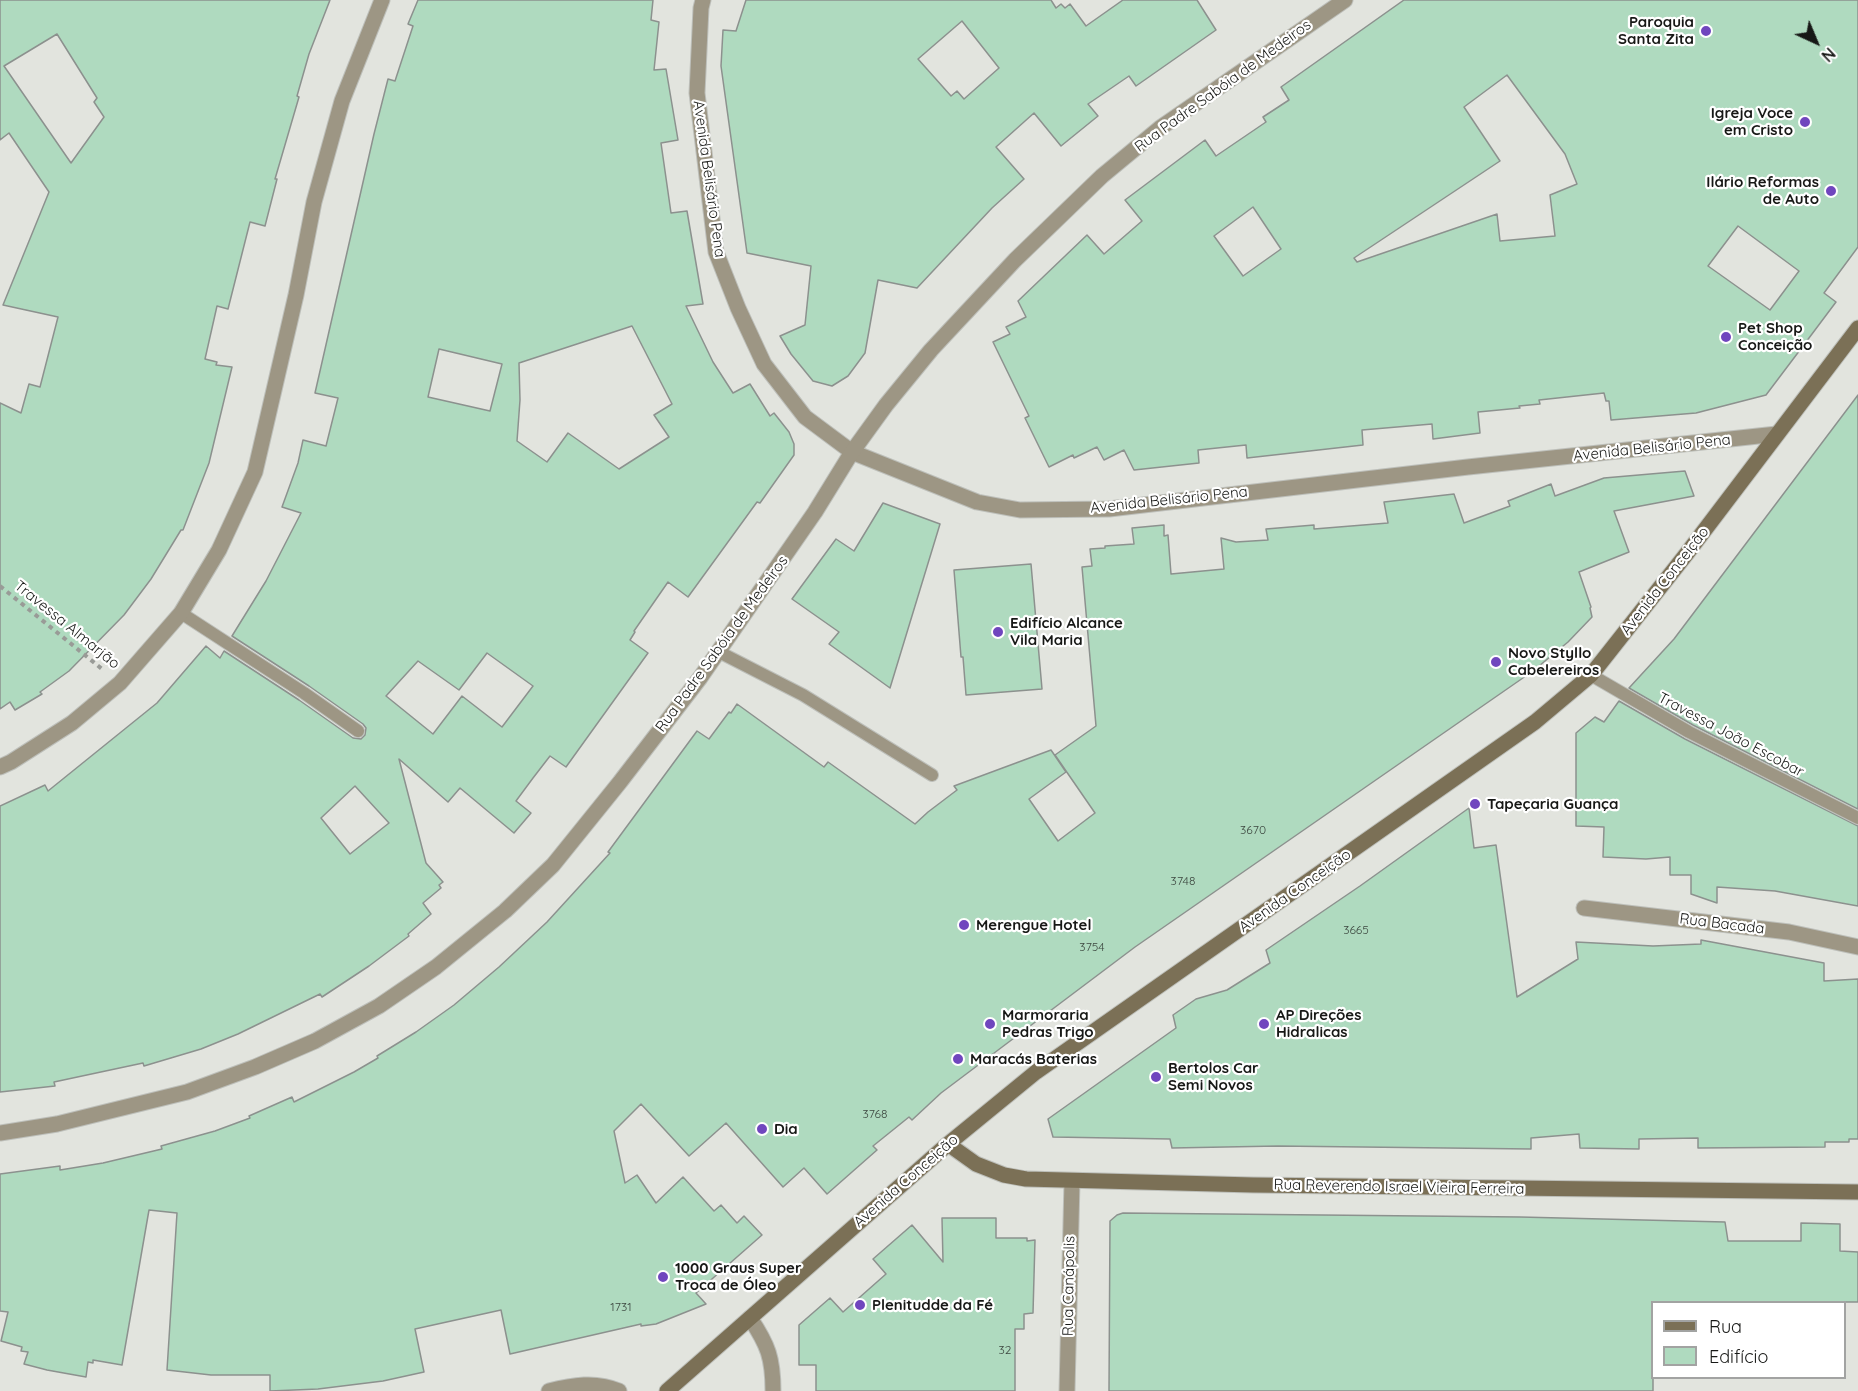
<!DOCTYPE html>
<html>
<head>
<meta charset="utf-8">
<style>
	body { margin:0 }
	#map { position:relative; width:1858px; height:1391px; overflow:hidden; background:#e2e4de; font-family:Quicksand,sans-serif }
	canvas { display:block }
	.legend { position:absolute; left:1651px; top:1301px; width:195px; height:78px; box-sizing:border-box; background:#fff; border:2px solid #a2a3a2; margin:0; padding:8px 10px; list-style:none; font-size:18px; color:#171816 }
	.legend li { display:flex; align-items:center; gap:12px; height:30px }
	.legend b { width:30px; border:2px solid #a2a3a2 }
	.north { position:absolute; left:1786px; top:12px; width:60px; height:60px; -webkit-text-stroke:4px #fff; paint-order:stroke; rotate:136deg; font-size:16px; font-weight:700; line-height:24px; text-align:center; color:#171816 }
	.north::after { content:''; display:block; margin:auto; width:21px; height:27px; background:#171816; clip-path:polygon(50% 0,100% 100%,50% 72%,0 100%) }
</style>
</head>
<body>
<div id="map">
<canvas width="1858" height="1391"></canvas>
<ul class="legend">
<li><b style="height:8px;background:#7b7056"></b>Rua</li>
<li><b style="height:16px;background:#afdabf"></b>Edifício</li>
</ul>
<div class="north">N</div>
</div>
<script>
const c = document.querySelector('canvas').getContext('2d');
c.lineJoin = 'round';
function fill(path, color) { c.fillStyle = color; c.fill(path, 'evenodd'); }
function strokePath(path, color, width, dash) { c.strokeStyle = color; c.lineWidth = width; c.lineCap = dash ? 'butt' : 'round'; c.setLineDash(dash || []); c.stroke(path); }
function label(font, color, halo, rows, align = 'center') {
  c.font = font + ' Quicksand,sans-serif'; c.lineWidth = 4.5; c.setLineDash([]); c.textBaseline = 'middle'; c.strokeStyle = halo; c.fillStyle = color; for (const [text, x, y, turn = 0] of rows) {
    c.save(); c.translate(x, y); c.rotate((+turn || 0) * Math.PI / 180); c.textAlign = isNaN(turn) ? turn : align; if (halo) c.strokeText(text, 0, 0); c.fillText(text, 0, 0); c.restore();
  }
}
const building = new Path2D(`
	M 0,0 L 330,0 L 309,54 L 297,96 L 299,97 L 275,179 L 277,179 L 265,226 L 250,222 L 228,309 L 217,306 L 205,359 L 217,362 L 216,365 L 232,367 L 209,463 L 183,530 L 181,530 L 151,579 L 124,615 L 69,671 L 40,692 L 42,694 L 15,710 L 10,702 L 0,709 L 0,403 L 21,413 L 29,384 L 40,387 L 58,317 L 3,305 L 49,192 L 9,133 L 0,140 ZM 57,34 L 97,98 L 94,102 L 104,117 L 71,163 L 4,66 Z
	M 418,0 L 653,0 L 651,20 L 659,22 L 654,70 L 666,69 L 678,140 L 661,143 L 671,213 L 687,211 L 703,304 L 686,306 L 713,362 L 733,393 L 750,384 L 770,416 L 774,413 L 789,432 L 794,444 L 794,455 L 760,503 L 757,502 L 688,597 L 668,582 L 634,631 L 635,632 L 630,640 L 648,653 L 566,767 L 550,756 L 533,778 L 516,801 L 531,813 L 514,833 L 460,788 L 448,802 L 399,759 L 426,863 L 443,882 L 439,885 L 441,888 L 423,903 L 431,914 L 408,934 L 409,936 L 369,966 L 322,997 L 320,994 L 238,1034 L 201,1049 L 144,1066 L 143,1063 L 54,1082 L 55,1086 L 0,1092 L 0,806 L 45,785 L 48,791 L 157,703 L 206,646 L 220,658 L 224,651 L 299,700 L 353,738 L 361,739 L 365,735 L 366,728 L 363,724 L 309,686 L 232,636 L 266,581 L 301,513 L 282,507 L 298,463 L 303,440 L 326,446 L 338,398 L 315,393 L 374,134 L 388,79 L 395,81 L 413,26 L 408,24 ZM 632,326 L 672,404 L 654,415 L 669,437 L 619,469 L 568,433 L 547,462 L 517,441 L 520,400 L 519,363 ZM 439,349 L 502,364 L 490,411 L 428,397 ZM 487,653 L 533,686 L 502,727 L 462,696 L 433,734 L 386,696 L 418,661 L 459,690 ZM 355,786 L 389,823 L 350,854 L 321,818 Z
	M 746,0 L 1051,0 L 1056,8 L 1061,4 L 1065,8 L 1070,4 L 1086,26 L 1123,0 L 1197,0 L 1216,30 L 1136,86 L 1129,76 L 1088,104 L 1098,116 L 1061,146 L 1034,113 L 996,147 L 1024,179 L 992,208 L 917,288 L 878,280 L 865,353 L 848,376 L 832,386 L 813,381 L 791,354 L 780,336 L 805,325 L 811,266 L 747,253 L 721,66 L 723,30 L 736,31 ZM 962,21 L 999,68 L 964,99 L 957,91 L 951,96 L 918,59 Z
	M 1404,0 L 1858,0 L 1858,247 L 1824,293 L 1836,302 L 1803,346 L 1766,395 L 1696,413 L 1611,420 L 1609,401 L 1606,401 L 1604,393 L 1539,400 L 1540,404 L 1519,406 L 1520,408 L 1478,412 L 1480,433 L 1433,439 L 1432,424 L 1362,430 L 1363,445 L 1247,458 L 1246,445 L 1198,450 L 1199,463 L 1134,470 L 1124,450 L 1104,460 L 1097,447 L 1074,458 L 1073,455 L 1049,467 L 1025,418 L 1029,416 L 993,342 L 1010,334 L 1006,327 L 1026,317 L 1018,301 L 1087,235 L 1104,254 L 1142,221 L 1125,200 L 1205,140 L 1216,156 L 1266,122 L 1263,117 L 1289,100 L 1281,87 ZM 1507,75 L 1565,154 L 1577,184 L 1550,195 L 1555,236 L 1500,241 L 1497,214 L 1357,262 L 1354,258 L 1500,161 L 1464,107 ZM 1253,207 L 1281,249 L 1243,276 L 1214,236 ZM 1738,226 L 1799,271 L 1770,310 L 1708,266 Z
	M 1858,395 L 1858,809 L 1693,725 L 1629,688 L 1674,639 Z
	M 1685,471 L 1694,496 L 1614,511 L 1629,552 L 1579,572 L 1591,607 L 1590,608 L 1592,617 L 1568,642 L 1533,671 L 1135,947 L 941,1093 L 912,1120 L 909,1117 L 873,1146 L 877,1150 L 827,1194 L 804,1168 L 783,1187 L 726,1123 L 689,1156 L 641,1104 L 614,1131 L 625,1183 L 637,1175 L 656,1203 L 683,1177 L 714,1211 L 721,1205 L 737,1223 L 744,1216 L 762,1235 L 696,1293 L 706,1304 L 656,1324 L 641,1326 L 641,1324 L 510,1354 L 501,1310 L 415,1329 L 424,1372 L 383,1381 L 318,1389 L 270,1391 L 270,1375 L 211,1375 L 167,1370 L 177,1213 L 149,1210 L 122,1365 L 93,1360 L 93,1363 L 88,1362 L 86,1377 L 47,1370 L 24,1364 L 28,1352 L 21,1351 L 22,1347 L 1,1341 L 8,1312 L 0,1311 L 0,1174 L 60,1166 L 60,1170 L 103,1163 L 162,1149 L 161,1146 L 215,1131 L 250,1118 L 249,1116 L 292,1097 L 294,1102 L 354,1072 L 378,1058 L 377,1056 L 416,1032 L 454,1005 L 499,967 L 547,922 L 610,853 L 608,852 L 697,731 L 709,739 L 729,712 L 731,713 L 737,704 L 824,767 L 828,762 L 915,824 L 928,812 L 957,790 L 954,786 L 1051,750 L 1066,772 L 1029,799 L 1058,841 L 1095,813 L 1055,755 L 1096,726 L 1082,567 L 1092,566 L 1090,549 L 1105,548 L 1105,546 L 1134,544 L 1132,528 L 1164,525 L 1164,536 L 1168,535 L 1171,574 L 1224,569 L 1221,538 L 1236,542 L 1268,540 L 1266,529 L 1314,525 L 1314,529 L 1388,523 L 1384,502 L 1454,494 L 1464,523 L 1510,506 L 1508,501 L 1551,484 L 1555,496 L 1604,478 Z
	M 883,503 L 940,524 L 890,688 L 829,644 L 839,632 L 792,599 L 836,539 L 854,551 Z
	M 1031,564 L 1042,689 L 966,695 L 963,657 L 961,657 L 954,570 Z
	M 1619,701 L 1685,739 L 1858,826 L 1858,906 L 1775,891 L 1717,887 L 1717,903 L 1691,894 L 1691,875 L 1670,875 L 1670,857 L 1646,859 L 1603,857 L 1604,827 L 1576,826 L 1576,733 L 1595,717 L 1604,722 Z
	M 1469,808 L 1474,848 L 1496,845 L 1517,997 L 1578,959 L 1576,942 L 1653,946 L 1701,944 L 1701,940 L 1824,963 L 1824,981 L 1858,979 L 1858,1139 L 1849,1139 L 1849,1142 L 1825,1142 L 1825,1147 L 1698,1148 L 1698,1138 L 1639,1139 L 1639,1149 L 1580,1148 L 1579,1134 L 1531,1138 L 1531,1149 L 1278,1146 L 1172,1148 L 1170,1139 L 1053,1137 L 1048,1119 L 1176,1028 L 1173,1015 L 1196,999 L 1227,990 L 1270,963 L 1266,950 L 1360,886 Z
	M 1123,1213 L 1520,1217 L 1725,1222 L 1728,1241 L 1801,1241 L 1801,1223 L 1840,1224 L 1840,1251 L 1858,1252 L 1858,1302 L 1653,1302 L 1653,1391 L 1109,1391 L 1110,1221 L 1117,1215 Z
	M 942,1218 L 996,1218 L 996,1238 L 1027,1238 L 1027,1241 L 1035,1240 L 1033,1313 L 1024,1314 L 1024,1329 L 1015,1329 L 1015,1391 L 816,1391 L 816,1365 L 799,1365 L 799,1325 L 830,1298 L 843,1312 L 886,1274 L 873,1259 L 912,1225 L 943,1262 Z`);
fill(building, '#afdabf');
strokePath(building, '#8c918e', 1.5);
const service = new Path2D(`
	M 181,613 L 304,693 L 358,731
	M 719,652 L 803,695 L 932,775
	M 1591,675 L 1689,732 L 1858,818`);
const minor = new Path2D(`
	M 703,0 L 701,8 L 697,93 L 716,252 L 738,308 L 764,364 L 805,417 L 852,452 L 977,502 L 1020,510 L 1109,509 L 1468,467 L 1777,434
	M 0,767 L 11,762 L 72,723 L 120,683 L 181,613 L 219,550 L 255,472 L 296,295 L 314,202 L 342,101 L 382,0
	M 1584,908 L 1789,932 L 1858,947
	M 750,1318 C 768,1345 773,1358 773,1391
	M 549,1391 C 572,1385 596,1381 619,1391`);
const tertiary = new Path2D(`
	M 0,1133 L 57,1124 L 187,1092 L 255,1067 L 315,1041 L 379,1006 L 436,967 L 505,911 L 553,865 L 620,782 L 700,678 L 815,512 L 852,452 L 886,405 L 931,350 L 1015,260 L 1102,176 L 1160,128 L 1345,0
	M 1067,1391 L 1072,1181`);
const secondary = new Path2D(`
	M 948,1144 L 976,1164 L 1004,1175 L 1026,1179 L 1253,1185 L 1858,1192
	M 667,1391 L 948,1144 L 1036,1072 L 1535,722 L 1591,675 L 1688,552 L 1858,328`);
strokePath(service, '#bdbfba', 14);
strokePath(minor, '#bdbfba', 17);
strokePath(tertiary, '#bdbfba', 17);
strokePath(secondary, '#bdbfba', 17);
strokePath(new Path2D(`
	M 0,586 L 102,669`), '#999b97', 4, [4.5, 4.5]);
strokePath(service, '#9d9684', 12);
strokePath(minor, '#9d9684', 15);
strokePath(tertiary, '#9d9684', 15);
strokePath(secondary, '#7b7056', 15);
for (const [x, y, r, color] of [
	[1706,31,6,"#7046be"],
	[1805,122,6,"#7046be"],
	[1831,191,6,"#7046be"],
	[1726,337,6,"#7046be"],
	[998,632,6,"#7046be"],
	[1496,662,6,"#7046be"],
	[1475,804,6,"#7046be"],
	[964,925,6,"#7046be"],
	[990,1024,6,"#7046be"],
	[1264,1024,6,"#7046be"],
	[958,1059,6,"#7046be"],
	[1156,1077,6,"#7046be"],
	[762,1129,6,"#7046be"],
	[663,1277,6,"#7046be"],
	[860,1305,6,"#7046be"]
]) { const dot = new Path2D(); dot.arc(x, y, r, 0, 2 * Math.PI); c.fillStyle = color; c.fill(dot); strokePath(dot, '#fff', 2); }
label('12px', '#3d4840', null, [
	["3670",1253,830],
	["3748",1183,881],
	["3665",1356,930],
	["3754",1092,947],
	["3768",875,1114],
	["1731",621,1307],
	["32",1005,1350]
]);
label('bold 15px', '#171816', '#fff', [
	["Paroquia",1694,22,"right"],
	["Santa Zita",1694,39,"right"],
	["Igreja Voce",1793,113,"right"],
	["em Cristo",1793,130,"right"],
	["Ilário Reformas",1819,182,"right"],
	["de Auto",1819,199,"right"],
	["Pet Shop",1738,328],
	["Conceição",1738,345],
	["Edifício Alcance",1010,623],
	["Vila Maria",1010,640],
	["Novo Styllo",1508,653],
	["Cabelereiros",1508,670],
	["Tapeçaria Guança",1487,804],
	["Merengue Hotel",976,925],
	["Marmoraria",1002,1015],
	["Pedras Trigo",1002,1032],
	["AP Direções",1276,1015],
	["Hidralicas",1276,1032],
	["Maracás Baterias",970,1059],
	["Bertolos Car",1168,1068],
	["Semi Novos",1168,1085],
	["Dia",774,1129],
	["1000 Graus Super",675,1268],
	["Troca de Óleo",675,1285],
	["Plenitudde da Fé",872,1305]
], 'left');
label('15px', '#171816', '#fff', [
	["Rua Padre Sabóia de Medeiros",1223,86,-36],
	["Avenida Belisário Pena",709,179,82],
	["Avenida Belisário Pena",1652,448,-6],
	["Avenida Belisário Pena",1169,500,-6],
	["Avenida Conceição",1665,581,-52],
	["Travessa Almarjão",67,625,39],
	["Rua Padre Sabóia de Medeiros",722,644,-54],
	["Travessa João Escobar",1731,735,28],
	["Avenida Conceição",1295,891,-35],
	["Rua Bacada",1722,924,7],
	["Avenida Conceição",906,1181,-41],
	["Rua Reverendo Israel Vieira Ferreira",1399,1187,1],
	["Rua Canápolis",1069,1286,-89]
]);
</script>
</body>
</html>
